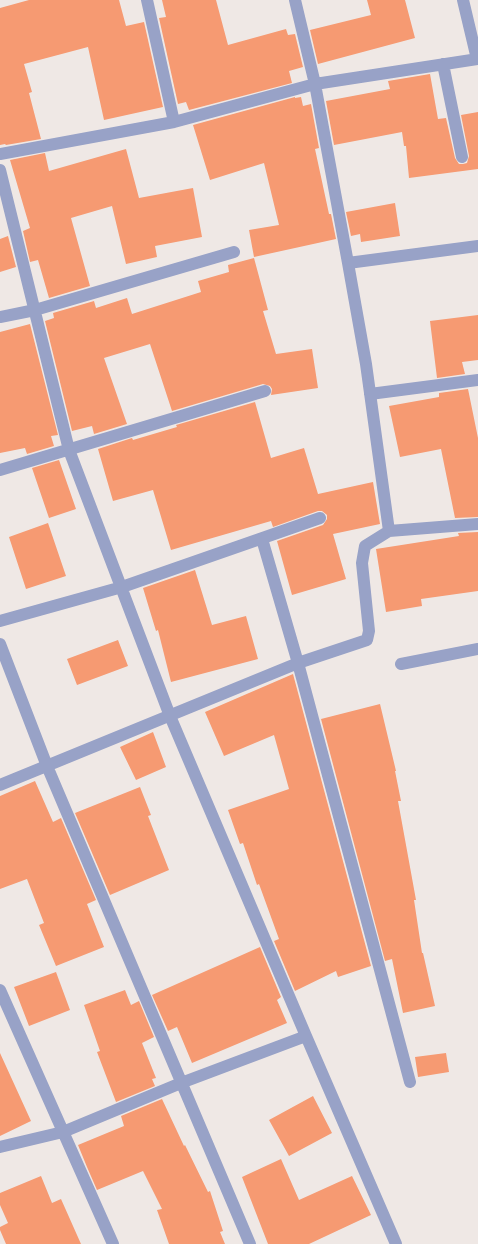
<!DOCTYPE html>
<html>
<head>
<meta charset="utf-8">
<style>
	body { margin:0 }
	canvas { display:block; background:#efe8e5 }
</style>
</head>
<body>
<canvas width="478" height="1244"></canvas>
<script>
const c = document.querySelector('canvas').getContext('2d');
c.lineJoin = 'round';
function fill(path, color) { c.fillStyle = color; c.fill(path, 'evenodd'); }
function strokePath(path, color, width, dash) { c.strokeStyle = color; c.lineWidth = width; c.lineCap = dash ? 'butt' : 'round'; c.setLineDash(dash || []); c.stroke(path); }
fill(new Path2D(`
	M 29,0 L 119,0 L 126,26 L 144,22 L 163,107 L 104,120 L 88,47 L 24,64 L 32,92 L 29,93 L 41,139 L 6,145 L 5,144 L 0,145 L 0,8 Z
	M 162,0 L 216,0 L 228,45 L 286,29 L 288,35 L 295,34 L 303,67 L 289,71 L 292,83 L 189,110 L 186,102 L 178,104 L 159,18 L 166,17 Z
	M 367,0 L 405,0 L 415,38 L 318,64 L 310,30 L 371,15 Z
	M 430,74 L 438,119 L 446,118 L 455,158 L 459,164 L 463,164 L 467,163 L 469,156 L 461,115 L 478,112 L 478,169 L 409,178 L 406,146 L 404,146 L 402,132 L 334,145 L 326,101 L 390,89 L 388,81 Z
	M 295,97 L 295,98 L 301,97 L 303,106 L 311,104 L 319,148 L 315,149 L 329,214 L 331,214 L 336,239 L 254,257 L 249,230 L 279,225 L 264,163 L 210,180 L 193,125 Z
	M 126,149 L 139,198 L 193,188 L 202,237 L 155,246 L 157,257 L 126,264 L 112,206 L 71,218 L 90,286 L 49,298 L 38,260 L 30,262 L 23,231 L 30,228 L 10,160 L 45,153 L 49,171 Z
	M 395,203 L 400,236 L 361,242 L 360,234 L 351,236 L 346,212 Z
	M 8,236 L 16,267 L 0,272 L 0,239 Z
	M 254,258 L 268,310 L 263,311 L 276,354 L 312,349 L 318,388 L 271,395 L 272,389 L 270,386 L 263,384 L 172,411 L 150,344 L 104,358 L 127,424 L 94,434 L 92,426 L 72,431 L 45,321 L 54,318 L 53,313 L 94,301 L 96,308 L 127,298 L 132,314 L 201,292 L 198,281 L 229,272 L 228,265 Z
	M 478,315 L 478,360 L 462,362 L 465,374 L 437,378 L 430,321 Z
	M 30,324 L 58,435 L 51,436 L 54,446 L 27,454 L 25,448 L 0,453 L 0,332 Z
	M 468,389 L 478,438 L 478,517 L 455,518 L 441,449 L 400,457 L 389,406 L 439,397 L 439,393 Z
	M 255,402 L 271,458 L 304,448 L 318,494 L 373,482 L 380,524 L 333,534 L 346,579 L 292,595 L 277,541 L 323,525 L 327,519 L 327,515 L 322,511 L 318,511 L 273,527 L 271,521 L 171,550 L 153,490 L 113,501 L 98,449 L 132,438 L 133,440 L 177,427 L 176,425 Z
	M 59,460 L 76,509 L 49,518 L 32,468 Z
	M 48,523 L 66,576 L 26,589 L 9,537 Z
	M 478,532 L 478,591 L 421,599 L 422,606 L 386,612 L 376,549 L 459,536 L 458,533 Z
	M 195,570 L 212,625 L 246,616 L 258,659 L 171,682 L 158,630 L 156,631 L 143,588 Z
	M 118,640 L 128,666 L 77,685 L 67,659 Z
	M 293,674 L 371,966 L 338,977 L 336,971 L 295,991 L 274,941 L 279,939 L 259,884 L 257,885 L 243,843 L 240,844 L 228,810 L 289,789 L 274,735 L 224,756 L 205,712 Z
	M 380,704 L 396,771 L 395,771 L 401,801 L 398,801 L 416,900 L 414,900 L 422,953 L 423,953 L 435,1006 L 403,1013 L 392,959 L 385,961 L 321,719 Z
	M 153,732 L 166,767 L 136,780 L 120,747 Z
	M 35,781 L 53,822 L 61,818 L 96,900 L 87,904 L 104,947 L 56,966 L 39,925 L 44,923 L 27,879 L 0,889 L 0,796 Z
	M 140,787 L 151,815 L 148,816 L 169,870 L 110,895 L 75,813 Z
	M 260,947 L 281,997 L 277,1000 L 287,1023 L 192,1063 L 177,1027 L 168,1031 L 152,995 Z
	M 56,972 L 70,1010 L 29,1026 L 14,987 Z
	M 125,990 L 131,1005 L 139,1001 L 154,1037 L 142,1043 L 156,1078 L 152,1079 L 155,1086 L 116,1102 L 97,1052 L 100,1051 L 84,1005 Z
	M 0,1053 L 31,1121 L 0,1136 Z
	M 446,1053 L 449,1072 L 418,1077 L 415,1057 Z
	M 313,1096 L 332,1133 L 289,1156 L 269,1120 Z
	M 162,1099 L 184,1146 L 185,1145 L 208,1192 L 210,1191 L 223,1231 L 220,1232 L 225,1244 L 169,1244 L 157,1210 L 162,1209 L 143,1171 L 97,1190 L 87,1167 L 78,1145 L 124,1126 L 121,1116 Z
	M 281,1159 L 299,1200 L 352,1176 L 371,1215 L 309,1244 L 268,1244 L 242,1177 Z
	M 41,1176 L 52,1203 L 61,1199 L 81,1244 L 6,1244 L 0,1230 L 0,1227 L 8,1223 L 0,1205 L 0,1193 Z`), '#f69a72');
strokePath(new Path2D(`
	M 147,0 L 174,122
	M 295,0 L 315,84 L 348,263 L 366,364 L 389,531
	M 463,0 L 477,59
	M 443,64 L 462,157
	M 0,154 L 174,122 L 315,84 L 478,59
	M 0,170 L 69,450 L 170,716 L 306,1036 L 396,1244
	M 348,263 L 478,246
	M 0,317 L 35,310 L 234,252
	M 370,394 L 478,380
	M 0,470 L 265,391
	M 262,539 L 298,663 L 410,1082
	M 0,621 L 122,587 L 320,518
	M 0,644 L 47,766 L 250,1244
	M 401,664 L 478,649
	M 0,785 L 298,663 L 367,640 L 369,631 L 362,563 L 365,546 L 389,531 L 478,524
	M 0,990 L 113,1244
	M 0,1147 L 63,1132 L 181,1083 L 306,1036`), '#98a2c7', 12);
</script>
</body>
</html>
